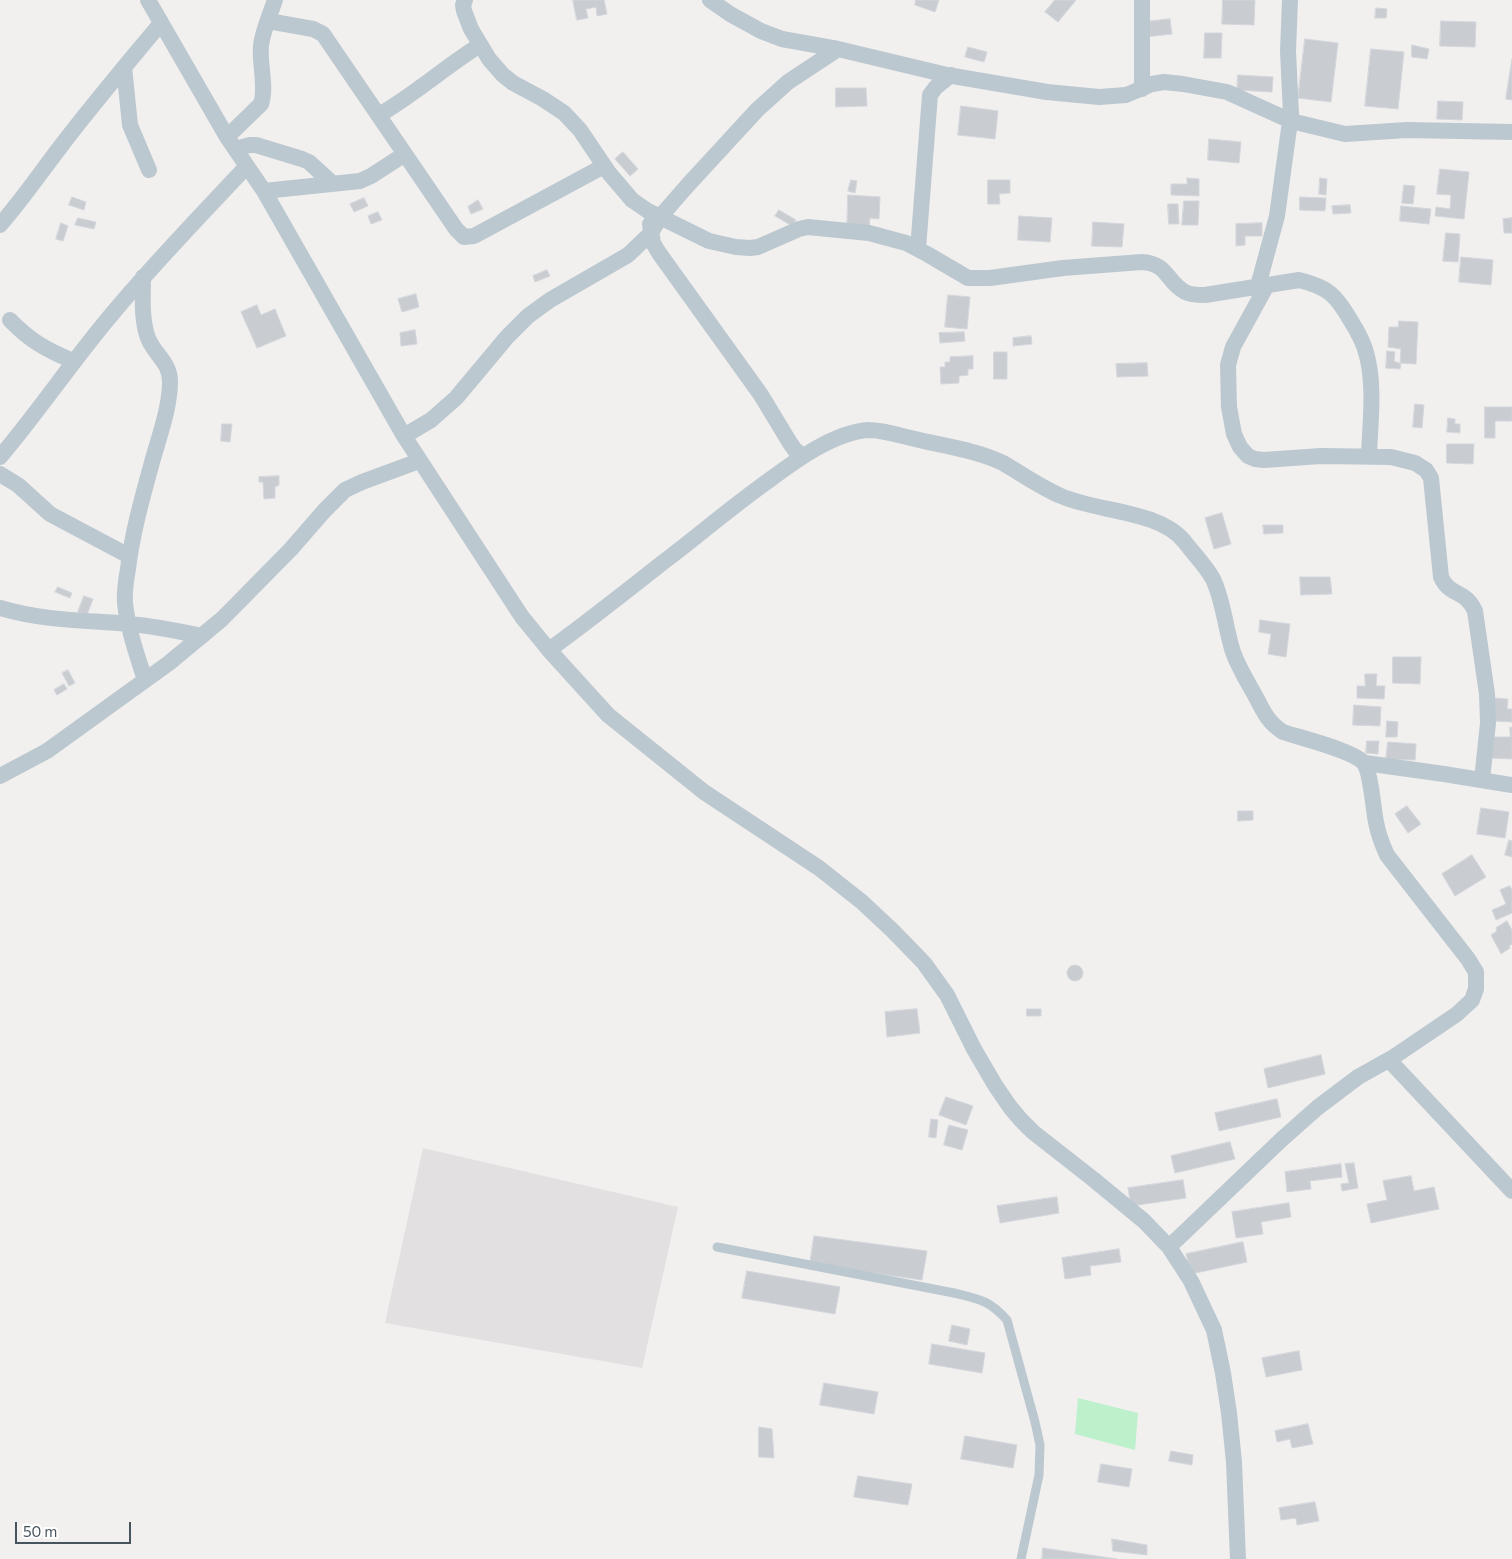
<!DOCTYPE html>
<html>
<head>
<meta charset="utf-8">
<style>
	body { margin:0 }
	#map { position:relative; width:1512px; height:1559px; overflow:hidden; background:#f2efef; font-family:Commissioner,sans-serif }
	canvas { display:block }
	.scale { position:absolute; left:15px; top:1522px; width:116px; height:22px; box-sizing:border-box; border:2px solid #46545d; border-top:0; padding-left:6px; font-size:15px; line-height:18px; white-space:nowrap; color:#46545d; -webkit-text-stroke:4px #fff; paint-order:stroke }
</style>
</head>
<body>
<div id="map">
<canvas width="1512" height="1559"></canvas>
<div class="scale">50 m</div>
</div>
<script>
const c = document.querySelector('canvas').getContext('2d');
c.lineJoin = 'round';
function fill(path, color) { c.fillStyle = color; c.fill(path, 'evenodd'); }
function strokePath(path, color, width, dash) { c.strokeStyle = color; c.lineWidth = width; c.lineCap = dash ? 'butt' : 'round'; c.setLineDash(dash || []); c.stroke(path); }
fill(new Path2D(`
	M 423,1148 L 678,1207 L 642,1368 L 385,1323 Z`), '#e3e0e1');
fill(new Path2D(`
	M 1078,1398 L 1138,1413 L 1135,1450 L 1075,1434 Z`), '#bcf1cc');
const building = new Path2D(`
	M 573,0 L 604,0 L 607,14 L 597,16 L 596,7 L 586,9 L 588,18 L 577,20 Z
	M 916,0 L 939,0 L 935,12 L 915,5 Z
	M 1055,0 L 1076,0 L 1058,22 L 1045,12 Z
	M 1223,0 L 1255,0 L 1254,25 L 1222,24 Z
	M 1376,8 L 1387,9 L 1386,18 L 1375,18 Z
	M 1170,19 L 1172,34 L 1145,37 L 1144,22 Z
	M 1441,21 L 1476,22 L 1475,47 L 1440,46 Z
	M 1205,33 L 1222,33 L 1221,58 L 1204,58 Z
	M 1305,39 L 1338,43 L 1331,102 L 1298,98 Z
	M 1412,45 L 1429,49 L 1427,59 L 1412,57 Z
	M 968,47 L 987,52 L 984,62 L 965,57 Z
	M 1371,49 L 1404,52 L 1398,109 L 1365,106 Z
	M 1512,59 L 1512,100 L 1506,99 Z
	M 1238,75 L 1273,77 L 1272,92 L 1237,90 Z
	M 836,88 L 866,88 L 867,106 L 836,107 Z
	M 1438,101 L 1463,102 L 1462,120 L 1437,119 Z
	M 961,106 L 998,111 L 995,139 L 958,135 Z
	M 1209,139 L 1241,142 L 1239,163 L 1208,160 Z
	M 623,152 L 638,169 L 630,176 L 615,159 Z
	M 1440,169 L 1469,172 L 1464,219 L 1435,216 L 1436,207 L 1450,209 L 1451,195 L 1437,194 Z
	M 1187,178 L 1199,179 L 1199,196 L 1171,195 L 1171,184 L 1187,184 Z
	M 1320,178 L 1327,179 L 1326,195 L 1319,194 Z
	M 851,180 L 857,181 L 855,193 L 848,191 Z
	M 988,180 L 1010,180 L 1010,193 L 999,194 L 1000,204 L 988,204 Z
	M 1404,185 L 1415,186 L 1413,204 L 1402,203 Z
	M 848,195 L 880,197 L 879,219 L 870,218 L 869,229 L 847,228 Z
	M 72,197 L 86,202 L 84,210 L 69,205 Z
	M 1300,197 L 1326,198 L 1325,211 L 1300,210 Z
	M 364,198 L 368,206 L 354,212 L 350,204 Z
	M 478,200 L 483,209 L 471,214 L 468,207 Z
	M 1184,201 L 1199,201 L 1198,225 L 1182,225 Z
	M 1168,204 L 1178,204 L 1179,224 L 1169,224 Z
	M 1350,205 L 1351,213 L 1333,214 L 1332,206 Z
	M 1401,206 L 1431,209 L 1429,224 L 1400,221 Z
	M 779,210 L 796,220 L 792,226 L 775,216 Z
	M 378,212 L 382,220 L 371,224 L 368,216 Z
	M 1019,216 L 1052,218 L 1050,242 L 1018,240 Z
	M 78,218 L 96,222 L 94,229 L 75,225 Z
	M 1512,218 L 1512,233 L 1504,233 L 1503,219 Z
	M 1093,222 L 1124,224 L 1122,247 L 1092,246 Z
	M 61,223 L 68,226 L 63,241 L 56,239 Z
	M 1262,223 L 1262,236 L 1245,236 L 1245,245 L 1236,246 L 1236,224 Z
	M 1446,233 L 1460,234 L 1458,262 L 1443,261 Z
	M 1461,257 L 1493,260 L 1491,285 L 1459,282 Z
	M 547,270 L 550,276 L 535,282 L 533,276 Z
	M 416,294 L 419,307 L 402,312 L 398,299 Z
	M 948,295 L 970,297 L 967,329 L 945,327 Z
	M 257,305 L 261,315 L 275,309 L 286,336 L 257,348 L 241,312 Z
	M 1399,321 L 1418,322 L 1416,364 L 1400,363 L 1401,349 L 1388,347 L 1389,327 L 1398,327 Z
	M 415,330 L 417,344 L 401,346 L 400,333 Z
	M 964,332 L 965,341 L 940,343 L 939,333 Z
	M 1031,336 L 1032,344 L 1013,346 L 1013,338 Z
	M 1387,351 L 1395,352 L 1394,361 L 1401,364 L 1400,369 L 1386,368 Z
	M 994,352 L 1007,352 L 1007,379 L 994,379 Z
	M 973,356 L 973,369 L 968,369 L 968,375 L 959,376 L 959,383 L 941,384 L 940,367 L 945,367 L 945,362 L 950,362 L 950,357 Z
	M 1147,363 L 1148,376 L 1117,377 L 1116,364 Z
	M 1415,404 L 1424,405 L 1422,428 L 1413,427 Z
	M 1485,407 L 1512,407 L 1512,421 L 1495,421 L 1495,438 L 1485,438 Z
	M 1448,418 L 1455,419 L 1455,424 L 1460,424 L 1460,433 L 1447,432 Z
	M 222,424 L 232,424 L 230,442 L 221,441 Z
	M 1447,444 L 1474,444 L 1473,464 L 1447,463 Z
	M 279,476 L 279,485 L 275,487 L 275,498 L 264,499 L 263,482 L 259,482 L 259,477 Z
	M 1222,513 L 1231,544 L 1214,549 L 1205,518 Z
	M 1263,525 L 1283,525 L 1283,533 L 1264,534 Z
	M 1300,577 L 1330,577 L 1332,594 L 1301,595 Z
	M 58,587 L 72,593 L 70,598 L 55,592 Z
	M 84,596 L 93,599 L 87,615 L 78,612 Z
	M 1260,620 L 1290,624 L 1286,657 L 1268,654 L 1271,634 L 1259,632 Z
	M 1393,657 L 1421,657 L 1420,684 L 1393,683 Z
	M 68,670 L 75,683 L 69,686 L 62,673 Z
	M 1365,674 L 1377,674 L 1376,686 L 1385,686 L 1384,699 L 1357,698 L 1357,686 L 1365,686 Z
	M 64,684 L 67,689 L 57,695 L 54,690 Z
	M 1495,698 L 1508,699 L 1507,709 L 1512,709 L 1512,722 L 1493,721 Z
	M 1354,705 L 1381,707 L 1380,726 L 1353,725 Z
	M 1387,721 L 1398,722 L 1397,737 L 1386,737 Z
	M 1510,727 L 1512,728 L 1512,759 L 1490,758 L 1490,737 L 1510,737 Z
	M 1367,741 L 1379,741 L 1378,754 L 1366,753 Z
	M 1388,742 L 1416,744 L 1415,760 L 1386,759 Z
	M 1407,806 L 1421,824 L 1408,833 L 1395,814 Z
	M 1481,808 L 1509,812 L 1505,838 L 1477,834 Z
	M 1238,811 L 1253,811 L 1253,820 L 1238,821 Z
	M 1509,840 L 1512,841 L 1512,857 L 1505,855 Z
	M 1472,855 L 1486,877 L 1455,896 L 1442,874 Z
	M 1510,886 L 1512,890 L 1512,913 L 1496,920 L 1492,910 L 1506,904 L 1500,890 Z
	M 1507,921 L 1512,930 L 1512,944 L 1509,946 L 1510,948 L 1501,954 L 1491,935 L 1497,931 L 1496,928 Z
	M1067 973a8 8 0 1 1 16 0a8 8 0 1 1-16 0Z
	M 917,1009 L 920,1033 L 887,1037 L 885,1012 Z
	M 1027,1009 L 1041,1009 L 1041,1016 L 1027,1016 Z
	M 1321,1055 L 1325,1074 L 1268,1088 L 1264,1069 Z
	M 946,1097 L 973,1106 L 966,1125 L 939,1115 Z
	M 1277,1099 L 1281,1117 L 1219,1131 L 1215,1113 Z
	M 931,1119 L 938,1120 L 936,1138 L 929,1137 Z
	M 949,1125 L 968,1130 L 962,1150 L 944,1145 Z
	M 1230,1142 L 1235,1159 L 1175,1173 L 1171,1156 Z
	M 1354,1163 L 1358,1188 L 1342,1191 L 1341,1184 L 1349,1183 L 1345,1164 Z
	M 1341,1164 L 1342,1177 L 1310,1181 L 1311,1189 L 1287,1192 L 1285,1172 Z
	M 1411,1176 L 1414,1191 L 1434,1187 L 1439,1209 L 1371,1223 L 1367,1204 L 1387,1200 L 1383,1181 Z
	M 1183,1180 L 1186,1198 L 1131,1206 L 1128,1188 Z
	M 1057,1197 L 1059,1213 L 1000,1223 L 997,1206 Z
	M 1289,1203 L 1291,1217 L 1261,1222 L 1263,1234 L 1236,1238 L 1232,1212 Z
	M 814,1236 L 927,1251 L 922,1280 L 810,1264 Z
	M 1243,1242 L 1247,1262 L 1191,1274 L 1186,1254 Z
	M 1119,1249 L 1121,1262 L 1090,1266 L 1091,1275 L 1065,1279 L 1062,1258 Z
	M 747,1271 L 840,1287 L 835,1314 L 742,1298 Z
	M 952,1325 L 970,1329 L 967,1345 L 949,1341 Z
	M 932,1344 L 985,1353 L 982,1373 L 929,1364 Z
	M 1299,1351 L 1302,1370 L 1266,1377 L 1262,1358 Z
	M 824,1383 L 878,1392 L 874,1414 L 820,1405 Z
	M 1308,1424 L 1313,1444 L 1292,1448 L 1290,1439 L 1277,1442 L 1275,1431 Z
	M 759,1427 L 772,1429 L 774,1458 L 759,1457 Z
	M 965,1436 L 1017,1445 L 1013,1468 L 961,1459 Z
	M 1171,1451 L 1193,1455 L 1192,1465 L 1169,1461 Z
	M 1101,1464 L 1132,1469 L 1129,1487 L 1098,1482 Z
	M 858,1476 L 912,1484 L 908,1505 L 854,1497 Z
	M 1315,1502 L 1319,1521 L 1297,1525 L 1296,1518 L 1281,1520 L 1279,1508 Z
	M 1112,1539 L 1147,1545 L 1147,1555 L 1113,1551 Z
	M 1043,1548 L 1117,1559 L 1042,1559 Z`);
fill(building, '#c9cdd2');
strokePath(building, '#d3d6db', 1);
strokePath(new Path2D(`
	M 717,1247 L 954,1293 C 979,1299 989,1300 1007,1320 L 1035,1422 L 1040,1445 L 1039,1475 L 1021,1559`), '#bcc8cf', 9);
strokePath(new Path2D(`
	M 148,0 L 227,137 L 264,191 L 404,436 L 522,617 L 549,650 L 608,715 L 704,792 L 819,868 L 862,902 L 893,931 L 924,963 L 947,995 L 974,1049 L 995,1085 L 1010,1107 L 1021,1120 L 1033,1132 L 1093,1179 L 1144,1221 L 1169,1247 L 1191,1281 L 1214,1330 L 1223,1373 L 1229,1413 L 1234,1462 L 1238,1559
	M 465,0 L 463,5 L 464,11 L 471,29 L 489,59 L 503,75 L 513,83 L 543,99 L 564,113 L 580,130 L 609,173 L 632,200 L 648,211 L 709,241 L 736,247 L 750,248 L 758,247 L 799,229 L 808,227 L 869,233 L 906,243 L 927,254 L 968,278 L 990,278 L 1063,268 L 1142,262 C 1169,264 1166,282 1185,292 C 1191,295 1199,295 1205,295 L 1299,280 C 1328,287 1336,295 1351,321 C 1358,332 1364,343 1367,356 C 1375,388 1370,423 1369,456
	M 710,0 L 730,14 L 761,31 L 782,39 L 838,49 L 947,75 L 1047,92 L 1099,97 L 1126,95 L 1152,84 L 1164,82 L 1183,84 L 1227,92 L 1291,121 L 1345,134 L 1407,130 L 1512,132
	M 1142,0 L 1142,89
	M 268,21 L 313,29 L 323,34 L 456,229 L 464,237 L 474,236 L 604,166
	M 124,67 L 130,125 L 149,170
	M 379,115 C 415,94 445,67 480,45
	M 227,137 L 261,104 C 267,87 259,64 261,45 C 263,30 270,15 275,0
	M 235,149 L 250,145 L 256,145 L 302,159 L 309,162 L 333,184
	M 264,191 L 360,181 L 371,176 L 405,154
	M 650,224 L 653,243 L 659,253 L 761,395 L 790,443 L 795,450 L 803,456
	M 0,225 C 22,200 41,172 61,146 C 93,104 127,64 161,23
	M 918,249 L 930,95 L 936,87 L 951,75
	M 143,277 C 143,297 141,319 148,338 C 155,356 171,362 170,384 C 169,412 158,439 151,466 C 142,499 132,534 128,569 C 126,580 124,592 125,603 C 128,630 137,655 145,680
	M 1267,285 L 1233,347 L 1228,365 L 1229,407 L 1234,434 L 1240,447 L 1248,456 L 1255,459 L 1264,460 L 1321,456 L 1391,457 L 1415,463 L 1426,470 L 1431,478 L 1441,577 C 1450,597 1465,589 1475,611 L 1487,694 L 1488,723 L 1482,780
	M 1258,286 L 1277,216 L 1291,114 L 1288,51 L 1290,0
	M 10,320 C 30,341 47,350 73,361
	M 404,436 L 431,420 L 456,398 L 507,337 L 528,316 L 550,300 L 628,255 L 651,233 L 660,217 L 687,186 L 757,110 L 788,82 L 838,49
	M 0,457 C 39,411 73,360 112,314 C 154,263 201,215 247,166
	M 0,474 L 18,485 L 50,514 L 129,556
	M 0,608 C 43,621 86,620 130,624 C 154,626 178,631 202,636
	M 549,650 C 589,621 628,590 666,560 C 700,534 733,506 768,481 C 795,461 834,432 869,430 C 884,430 901,436 915,439 C 944,446 976,450 1003,463 C 1022,474 1040,487 1061,496 C 1097,512 1158,510 1184,541 C 1193,553 1206,566 1213,579 C 1224,602 1225,628 1233,652 C 1239,669 1249,684 1257,699 C 1264,713 1269,723 1283,732 C 1301,738 1351,750 1363,762 C 1371,770 1373,809 1376,822 C 1378,834 1382,844 1387,855 L 1468,959 L 1476,972 L 1476,989 L 1472,1000 L 1457,1014 L 1392,1058 L 1358,1077 L 1317,1108 L 1281,1140 L 1169,1247
	M 1365,763 L 1444,774 L 1512,785
	M 0,776 L 47,751 L 169,663 L 222,619 L 291,549 L 324,511 L 345,490 L 362,482 L 419,461
	M 1389,1060 L 1512,1191`), '#bcc8cf', 16);
</script>
</body>
</html>
